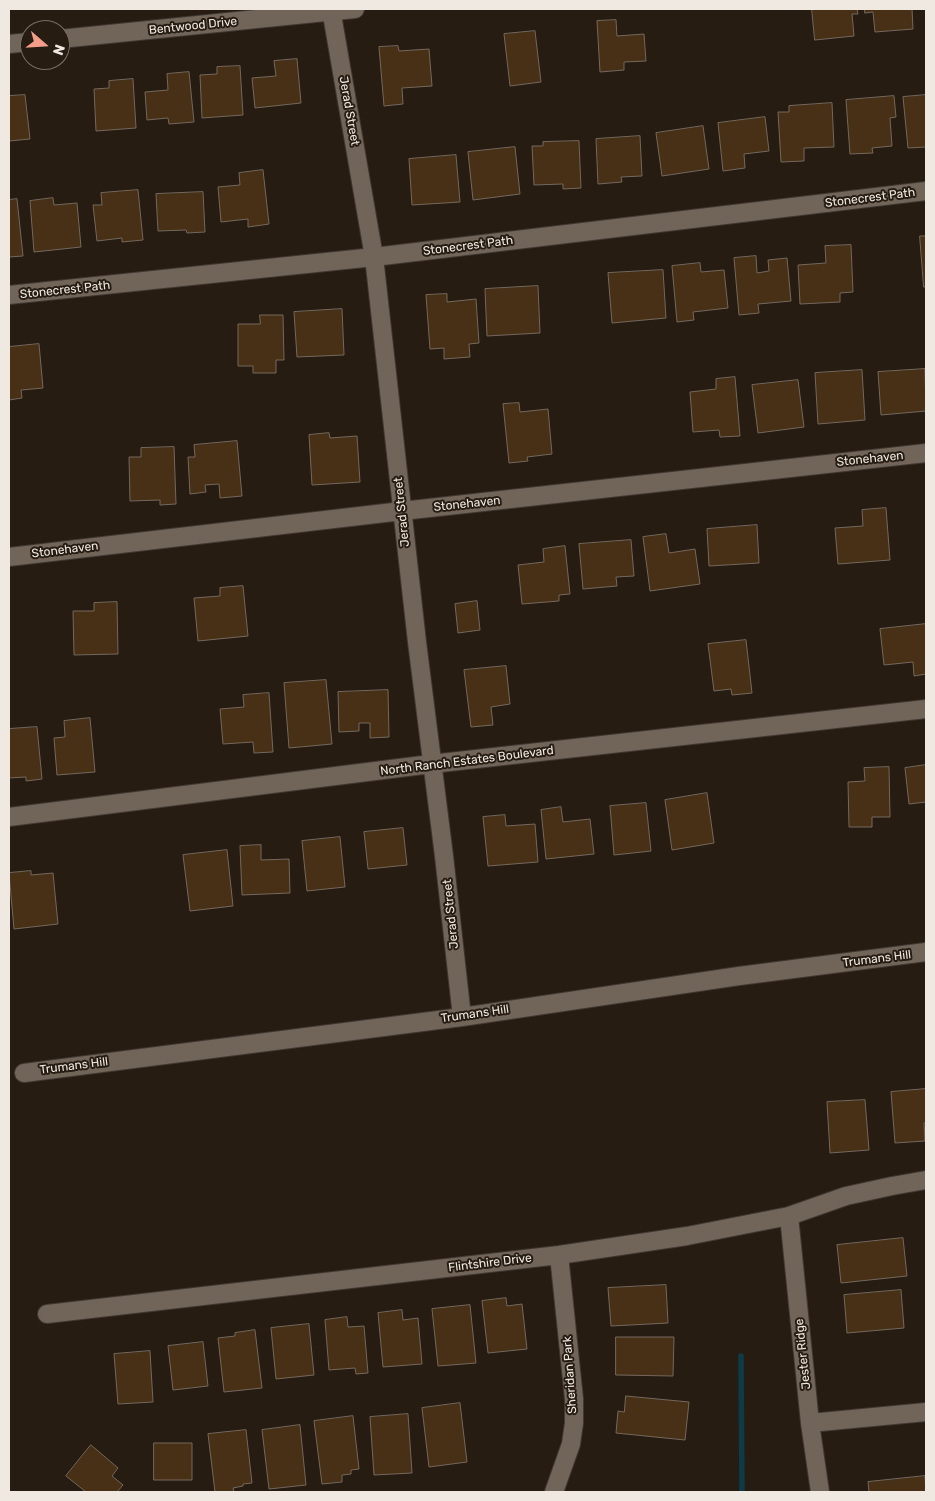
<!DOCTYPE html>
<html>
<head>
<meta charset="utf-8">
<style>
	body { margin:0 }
	#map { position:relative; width:935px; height:1501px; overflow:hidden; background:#261c12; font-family:Rubik,sans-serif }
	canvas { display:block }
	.frame { position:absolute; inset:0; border:10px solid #f0e9e2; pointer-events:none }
	.north { position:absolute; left:20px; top:20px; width:50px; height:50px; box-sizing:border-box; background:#261c12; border:1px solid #776e65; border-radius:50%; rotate:109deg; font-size:14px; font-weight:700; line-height:20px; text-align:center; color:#f0e9e2 }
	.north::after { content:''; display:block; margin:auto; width:18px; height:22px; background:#f49e89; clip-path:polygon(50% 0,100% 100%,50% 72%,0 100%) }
</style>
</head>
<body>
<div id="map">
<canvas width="935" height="1501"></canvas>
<div class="frame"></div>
<div class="north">N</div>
</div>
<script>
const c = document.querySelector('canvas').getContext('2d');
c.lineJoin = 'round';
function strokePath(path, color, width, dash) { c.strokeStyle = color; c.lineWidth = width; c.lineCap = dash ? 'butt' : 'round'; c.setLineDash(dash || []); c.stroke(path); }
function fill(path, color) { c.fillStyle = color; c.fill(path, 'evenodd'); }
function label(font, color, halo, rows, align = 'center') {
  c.font = font + ' Rubik,sans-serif'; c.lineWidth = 4; c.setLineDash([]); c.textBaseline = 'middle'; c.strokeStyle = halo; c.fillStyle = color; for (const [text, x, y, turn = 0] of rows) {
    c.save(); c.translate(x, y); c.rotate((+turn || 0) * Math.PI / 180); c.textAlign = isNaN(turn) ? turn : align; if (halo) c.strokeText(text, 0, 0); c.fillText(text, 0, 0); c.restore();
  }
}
strokePath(new Path2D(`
	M 741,1356 L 742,1492`), '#0d3c48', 5.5);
const building = new Path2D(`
	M 812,9 L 857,9 L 858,14 L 852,14 L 854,36 L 815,40 Z
	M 865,9 L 912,9 L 913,29 L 875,32 L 873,12 L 865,13 Z
	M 616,20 L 617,36 L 644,34 L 646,61 L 624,62 L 624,70 L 600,72 L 597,21 Z
	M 535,31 L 541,82 L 510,86 L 504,34 Z
	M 398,46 L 399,51 L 429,49 L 432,86 L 402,88 L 403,104 L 384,106 L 379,47 Z
	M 297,59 L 301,103 L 255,108 L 252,78 L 276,76 L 274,61 Z
	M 240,66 L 243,115 L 202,118 L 200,75 L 217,74 L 217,67 Z
	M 189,72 L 194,122 L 169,124 L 168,118 L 147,120 L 145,92 L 168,90 L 167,74 Z
	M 133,79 L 136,128 L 96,131 L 94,89 L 109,88 L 109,81 Z
	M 25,95 L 30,139 L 9,141 L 9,96 Z
	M 926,95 L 926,147 L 908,148 L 903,97 Z
	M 894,96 L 896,117 L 890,118 L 892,146 L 872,148 L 873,153 L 850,154 L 846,100 Z
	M 832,103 L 834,147 L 804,148 L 804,161 L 781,162 L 778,112 L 789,112 L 789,106 Z
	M 765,117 L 769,151 L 744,154 L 745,168 L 723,171 L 718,123 Z
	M 703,126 L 709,169 L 662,176 L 656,133 Z
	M 640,136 L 642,176 L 621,177 L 622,182 L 598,184 L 596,139 Z
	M 579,141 L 581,188 L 563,189 L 563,184 L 534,185 L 532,146 L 543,146 L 543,142 Z
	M 515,147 L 520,194 L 473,200 L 468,152 Z
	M 456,155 L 460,202 L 412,205 L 409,159 Z
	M 263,170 L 269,224 L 248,227 L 248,219 L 221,222 L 218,187 L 240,185 L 239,173 Z
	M 138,190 L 143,240 L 122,242 L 122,238 L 97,241 L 93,205 L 102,205 L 101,193 Z
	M 203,192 L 205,232 L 187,233 L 186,230 L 158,231 L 156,194 Z
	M 53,198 L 54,205 L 77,203 L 81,247 L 34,252 L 30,201 Z
	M 17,199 L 23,256 L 9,257 L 9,200 Z
	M 920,236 L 926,236 L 926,287 L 924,287 Z
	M 851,245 L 853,292 L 840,293 L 840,302 L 800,304 L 798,265 L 826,263 L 825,246 Z
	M 756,256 L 757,273 L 769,271 L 768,260 L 787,258 L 791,301 L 758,304 L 759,313 L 739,315 L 734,258 Z
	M 700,263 L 701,272 L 724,270 L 728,308 L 693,312 L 694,320 L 677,322 L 672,266 Z
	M 663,270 L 666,318 L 612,323 L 608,273 Z
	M 538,286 L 540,333 L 487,336 L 485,289 Z
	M 447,294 L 447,302 L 476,299 L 479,343 L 469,344 L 470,357 L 444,359 L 444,348 L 430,349 L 426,295 Z
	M 342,309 L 344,355 L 297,357 L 294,312 Z
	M 260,315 L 283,315 L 284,360 L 276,360 L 276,373 L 253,373 L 253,366 L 238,366 L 238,324 L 260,324 Z
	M 39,344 L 43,388 L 21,390 L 22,398 L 9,400 L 9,347 Z
	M 925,369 L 926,411 L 881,415 L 878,372 Z
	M 862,370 L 865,420 L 818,424 L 815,373 Z
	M 735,377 L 740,436 L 720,437 L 719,430 L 693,432 L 690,392 L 716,389 L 716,379 Z
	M 798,380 L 804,427 L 758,433 L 752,385 Z
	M 519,403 L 520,412 L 548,409 L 552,454 L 527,457 L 528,461 L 509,463 L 503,404 Z
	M 329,433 L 330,438 L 357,436 L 360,482 L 312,485 L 309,435 Z
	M 237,441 L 242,496 L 220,498 L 219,484 L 205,485 L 206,492 L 190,494 L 188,457 L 195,457 L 194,445 Z
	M 174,447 L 176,504 L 160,505 L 160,500 L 130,501 L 129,457 L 141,457 L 141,448 Z
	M 886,508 L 890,560 L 838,564 L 835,528 L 863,526 L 862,510 Z
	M 757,525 L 759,563 L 709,566 L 707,529 Z
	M 666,534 L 669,553 L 695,549 L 700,584 L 650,591 L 643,537 Z
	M 631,540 L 634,576 L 616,577 L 617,586 L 583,589 L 579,544 Z
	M 565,546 L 570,594 L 559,595 L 559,601 L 522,604 L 518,565 L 544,562 L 543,549 Z
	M 243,586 L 248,636 L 198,641 L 194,598 L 220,596 L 220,588 Z
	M 477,601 L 480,630 L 458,633 L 455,604 Z
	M 117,602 L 118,654 L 74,655 L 73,611 L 94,611 L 94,603 Z
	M 926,624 L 926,674 L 914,676 L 913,662 L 884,665 L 880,629 Z
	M 746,640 L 752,693 L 732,695 L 731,689 L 714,691 L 708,644 Z
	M 506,666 L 510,704 L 491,707 L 493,725 L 471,727 L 464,670 Z
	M 326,680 L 332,744 L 289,748 L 284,683 Z
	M 388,690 L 389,737 L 370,738 L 370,723 L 359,723 L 359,731 L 339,732 L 338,692 Z
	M 269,693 L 273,752 L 254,753 L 253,742 L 223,744 L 220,709 L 244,707 L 243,695 Z
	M 90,718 L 95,772 L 57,775 L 54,738 L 65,737 L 64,721 Z
	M 37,727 L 42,779 L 26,781 L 26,777 L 9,778 L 9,729 Z
	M 926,765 L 926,802 L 909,804 L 905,768 Z
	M 889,767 L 890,817 L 872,817 L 872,827 L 849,827 L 848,782 L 865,781 L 864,768 Z
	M 707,793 L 714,843 L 672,850 L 665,800 Z
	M 646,803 L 651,851 L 614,855 L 610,806 Z
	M 561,807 L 563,822 L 590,819 L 594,854 L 546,859 L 541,810 Z
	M 505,815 L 506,826 L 535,824 L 538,862 L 488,866 L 483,817 Z
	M 403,828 L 407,865 L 368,869 L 364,832 Z
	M 340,837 L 345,887 L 307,891 L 302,841 Z
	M 261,845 L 261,860 L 289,859 L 290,893 L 242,895 L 240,846 Z
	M 227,850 L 233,906 L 190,911 L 183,855 Z
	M 31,871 L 31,875 L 53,873 L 58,924 L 14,929 L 9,873 Z
	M 926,1089 L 926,1123 L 924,1123 L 925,1141 L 895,1143 L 891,1092 Z
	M 865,1100 L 869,1150 L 830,1153 L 827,1102 Z
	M 903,1238 L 907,1276 L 841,1283 L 837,1245 Z
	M 666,1285 L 668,1323 L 611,1326 L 608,1288 Z
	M 901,1290 L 904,1328 L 847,1333 L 844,1295 Z
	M 506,1298 L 507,1306 L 522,1304 L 527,1349 L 488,1353 L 482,1301 Z
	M 470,1305 L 476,1363 L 438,1366 L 432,1309 Z
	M 402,1310 L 403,1320 L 418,1318 L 422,1364 L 383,1367 L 378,1313 Z
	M 347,1317 L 348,1327 L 364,1326 L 368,1373 L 356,1374 L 355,1368 L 329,1370 L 325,1320 Z
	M 309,1324 L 314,1375 L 276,1379 L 271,1328 Z
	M 255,1330 L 262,1388 L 224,1392 L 218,1338 L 235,1336 L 235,1333 Z
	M 616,1337 L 674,1337 L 673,1376 L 616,1375 Z
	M 203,1342 L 208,1386 L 173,1390 L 168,1346 Z
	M 150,1351 L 153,1402 L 118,1404 L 114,1354 Z
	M 626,1396 L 689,1402 L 685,1440 L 616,1433 L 618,1411 L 624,1412 Z
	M 460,1403 L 467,1462 L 429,1467 L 422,1408 Z
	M 408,1414 L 412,1473 L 374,1475 L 370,1417 Z
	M 353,1416 L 359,1469 L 351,1470 L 351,1474 L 342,1475 L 342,1482 L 322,1484 L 314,1421 Z
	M 300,1425 L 306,1485 L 269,1489 L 262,1430 Z
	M 246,1430 L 252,1483 L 243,1484 L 243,1486 L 233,1488 L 234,1492 L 215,1492 L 208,1434 Z
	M 154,1443 L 192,1443 L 192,1480 L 154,1480 Z
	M 91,1445 L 118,1468 L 112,1476 L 123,1485 L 117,1492 L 86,1492 L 66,1476 Z
	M 925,1476 L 926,1492 L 869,1492 L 868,1482 Z`);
fill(building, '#483016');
strokePath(building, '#74685d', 1);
const minor = new Path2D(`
	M 331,9 L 374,257 L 417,642 L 444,856 L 462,1017
	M 60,39 L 355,9
	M 9,44 L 30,42
	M 9,295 L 374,257 L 926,191
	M 9,557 L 402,511 L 926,453
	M 9,817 L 431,764 L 926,709
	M 24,1073 L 462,1017 L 739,976 L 926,952
	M 789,1216 L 810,1423 L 820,1492
	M 47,1314 L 559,1255 L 687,1236 L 789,1216 L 846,1196 L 892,1186 L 926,1180
	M 810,1423 L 926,1412
	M 554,1492 L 571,1444 L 574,1423 L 574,1399 L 559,1255`);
strokePath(minor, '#403832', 20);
strokePath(minor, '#71655a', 18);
label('12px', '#f0e9e2', '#261c12', [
	["Bentwood Drive",193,26,-6],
	["Jerad Street",349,111,80],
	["Stonecrest Path",870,198,-7],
	["Stonecrest Path",468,246,-7],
	["Stonecrest Path",65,290,-6],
	["Stonehaven",870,459,-6],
	["Stonehaven",467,504,-6],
	["Jerad Street",402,512,-96],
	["Stonehaven",65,550,-7],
	["North Ranch Estates Boulevard",467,761,-7],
	["Jerad Street",451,914,-96],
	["Trumans Hill",877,959,-7],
	["Trumans Hill",475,1014,-8],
	["Trumans Hill",74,1066,-7],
	["Flintshire Drive",490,1263,-7],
	["Jester Ridge",803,1354,-96],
	["Sheridan Park",570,1375,-94]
]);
</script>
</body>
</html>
